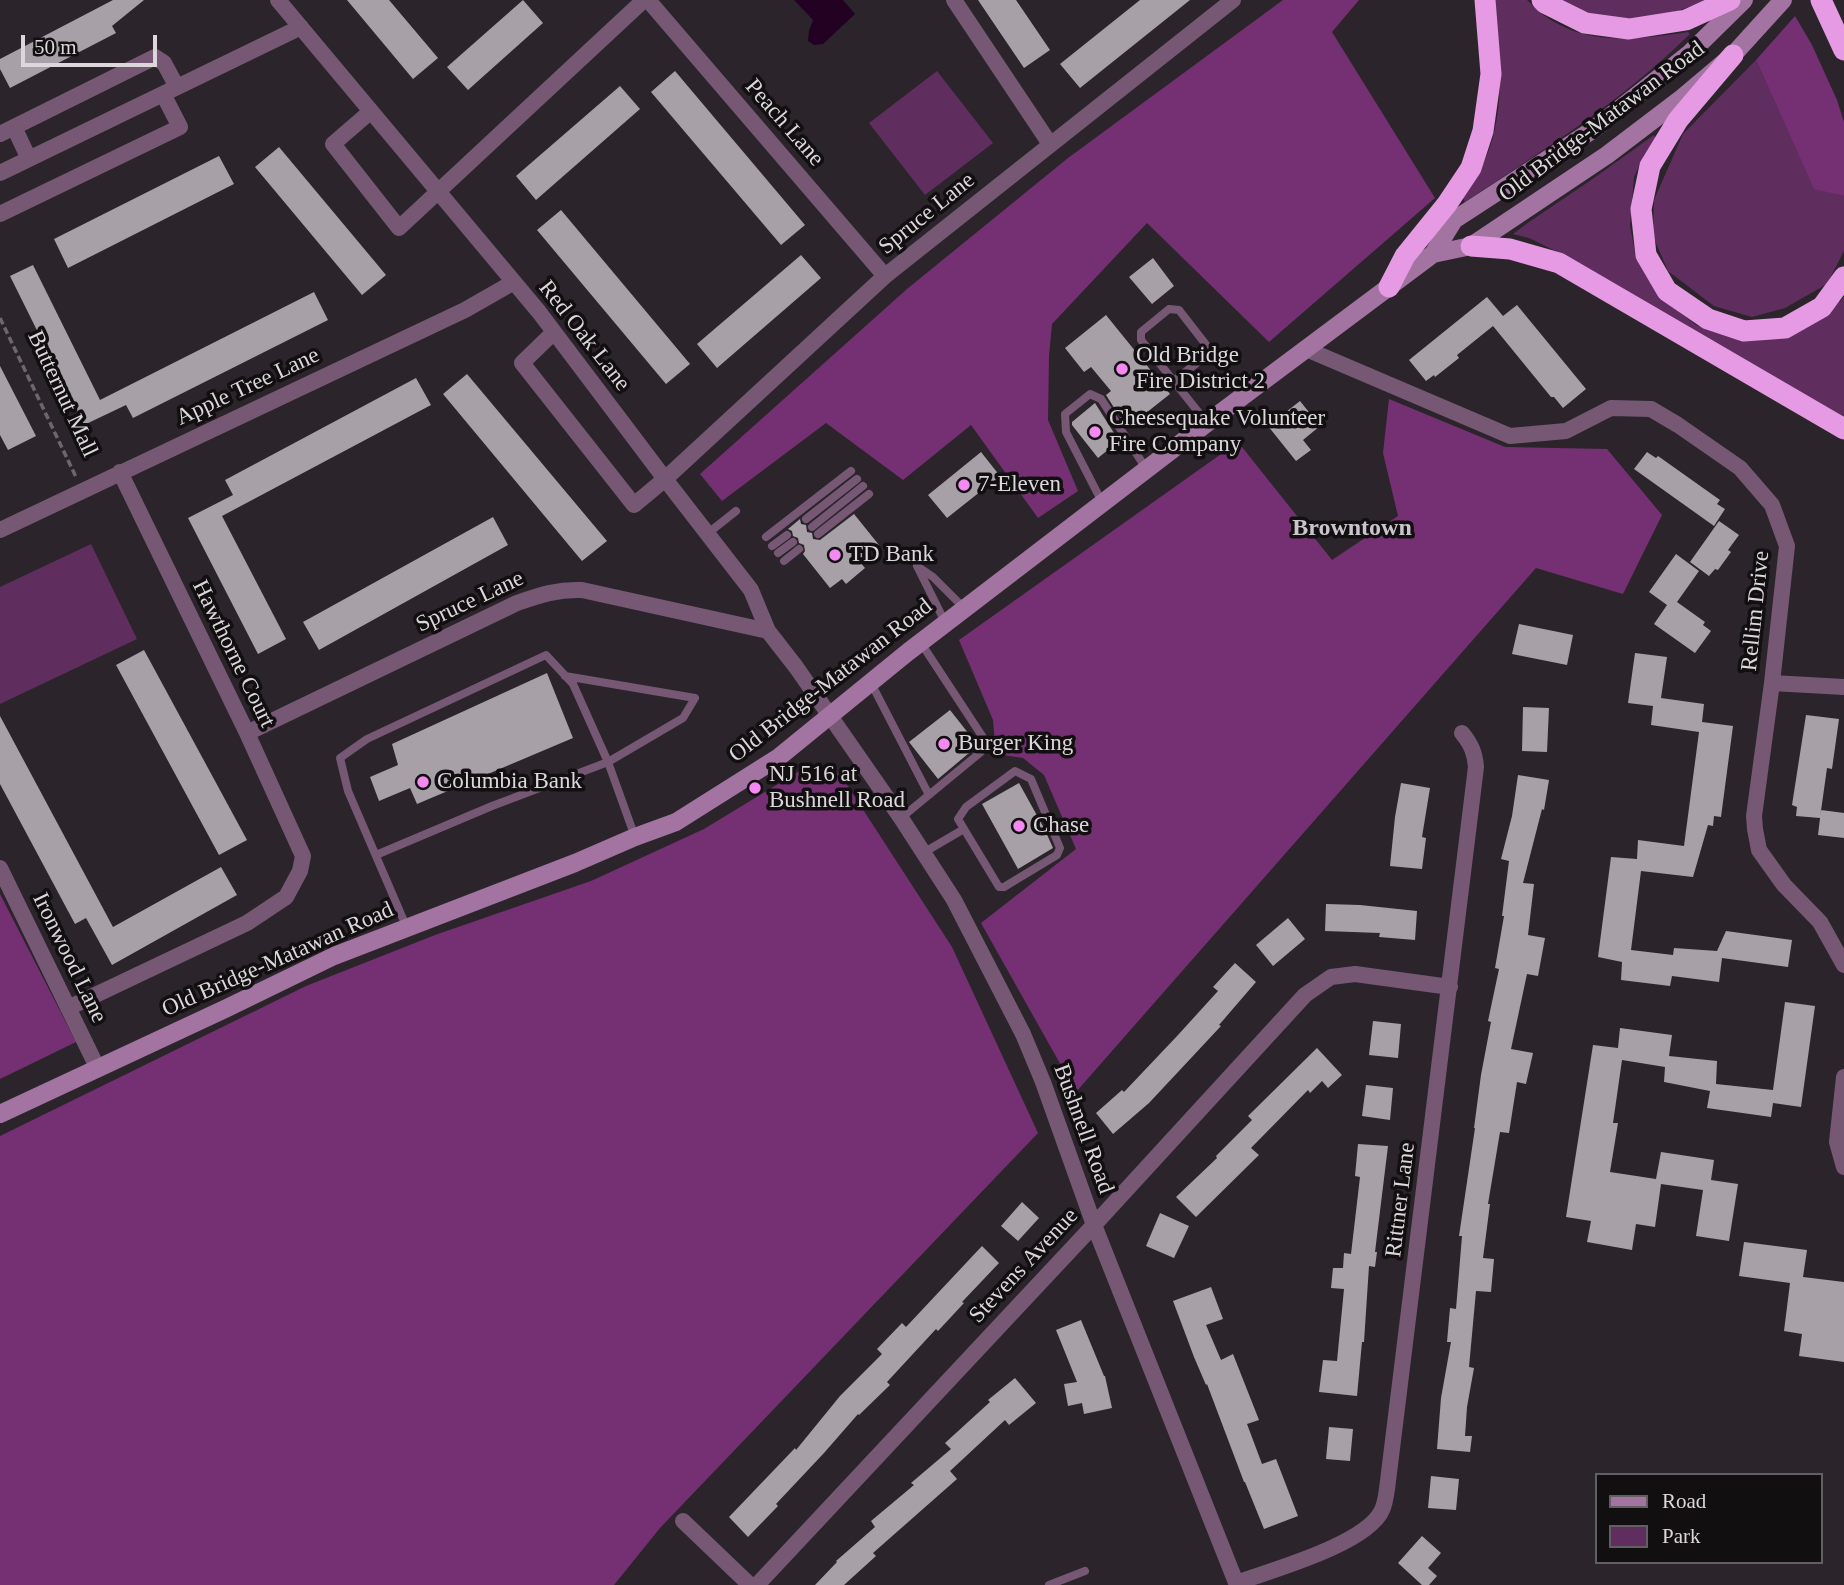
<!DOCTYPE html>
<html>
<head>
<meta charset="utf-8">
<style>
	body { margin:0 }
	#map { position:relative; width:1844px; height:1585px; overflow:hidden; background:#2b252b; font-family:Georgia,serif }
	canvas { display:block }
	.legend { position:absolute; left:1595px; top:1473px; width:228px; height:91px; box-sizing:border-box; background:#120f11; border:2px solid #625f62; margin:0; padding:9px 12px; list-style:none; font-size:21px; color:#dbd7db }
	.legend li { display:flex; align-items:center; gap:14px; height:35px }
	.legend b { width:35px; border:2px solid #625f62 }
	.scale { position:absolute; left:21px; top:35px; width:136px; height:32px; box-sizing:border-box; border:4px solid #dbd7db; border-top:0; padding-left:9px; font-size:21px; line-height:24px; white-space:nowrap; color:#dbd7db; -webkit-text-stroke:5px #120f11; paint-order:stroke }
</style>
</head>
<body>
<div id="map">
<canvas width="1844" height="1585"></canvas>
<ul class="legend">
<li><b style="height:9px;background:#a373a1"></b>Road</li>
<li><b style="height:19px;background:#602d5f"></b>Park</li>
</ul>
<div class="scale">50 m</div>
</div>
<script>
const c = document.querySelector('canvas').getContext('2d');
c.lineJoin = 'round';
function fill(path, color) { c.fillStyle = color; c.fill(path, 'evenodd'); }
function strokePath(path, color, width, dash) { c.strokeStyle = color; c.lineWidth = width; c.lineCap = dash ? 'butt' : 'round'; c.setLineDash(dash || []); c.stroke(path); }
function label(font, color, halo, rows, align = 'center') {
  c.font = font + ' Georgia,serif'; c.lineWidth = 7; c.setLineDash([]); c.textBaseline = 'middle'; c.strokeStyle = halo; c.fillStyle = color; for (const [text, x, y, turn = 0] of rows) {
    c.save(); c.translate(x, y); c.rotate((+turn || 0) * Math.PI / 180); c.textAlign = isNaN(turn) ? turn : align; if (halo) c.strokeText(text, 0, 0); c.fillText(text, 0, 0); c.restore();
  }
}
fill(new Path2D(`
	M 1494,0 L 1527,0 C 1572,48 1629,41 1688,32 L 1690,34 C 1622,101 1545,149 1465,202 L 1463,198 C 1469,189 1475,180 1480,170 C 1508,118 1500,57 1494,0 Z
	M 1557,0 L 1708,0 L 1672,13 L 1629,20 L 1592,16 Z
	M 1756,60 L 1814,188 L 1844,196 L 1844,251 L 1827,284 L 1785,308 L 1752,317 L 1714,306 L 1668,271 L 1653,236 L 1654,200 L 1683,134 Z
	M 937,71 L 993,143 L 925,195 L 869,123 Z
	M 1654,135 L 1656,138 L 1644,155 L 1634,177 L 1630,226 L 1635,253 L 1669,304 L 1696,325 L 1717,332 L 1829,313 L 1844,297 L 1844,417 L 1568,257 L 1529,238 L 1513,234 L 1529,222 L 1594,178 Z
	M 91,544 L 137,639 L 0,704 L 0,587 Z`), '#602d5f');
fill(new Path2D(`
	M 1283,0 L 1359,0 L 1332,32 L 1435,198 L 1269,342 L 1147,223 L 1052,324 L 1049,356 L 1048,420 L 1078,491 L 1038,518 L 971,425 L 903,480 L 826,423 L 722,501 L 700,474 L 907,289 L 1068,158 Z
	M 1795,16 L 1812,45 L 1837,100 L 1844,122 L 1844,196 L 1814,189 L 1756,60 Z
	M 1389,399 L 1505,447 L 1607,449 L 1662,515 L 1623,594 L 1536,568 L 1076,1092 L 981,923 L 1076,849 L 1044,775 L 1023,758 L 996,754 L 993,720 L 959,640 L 1238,442 L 1332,560 L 1398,516 L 1383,453 Z
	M 806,767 L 828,770 L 840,774 L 941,930 L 952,947 L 1038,1133 L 660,1528 L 614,1585 L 0,1585 L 0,1136 L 306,986 L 435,935 L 591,881 L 704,829 Z
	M 0,894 L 76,1042 L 0,1079 Z`), '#743073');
fill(new Path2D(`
	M 794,0 L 843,0 L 855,14 L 823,44 L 814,45 L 808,41 L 809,31 L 813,20 Z`), '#220122');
fill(new Path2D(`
	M 113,0 L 144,0 L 112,26 L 116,33 L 10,88 L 0,69 L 0,59 Z
	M 347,0 L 389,0 L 438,58 L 413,79 Z
	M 523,0 L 543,23 L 468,90 L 447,67 Z
	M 978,0 L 1016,0 L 1050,50 L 1024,68 Z
	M 1140,0 L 1190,0 L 1080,88 L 1060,64 Z
	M 675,71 L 805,225 L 781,245 L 651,92 Z
	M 620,86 L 640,109 L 536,200 L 516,176 Z
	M 279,147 L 386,275 L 362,295 L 255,167 Z
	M 219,156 L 234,184 L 68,268 L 54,239 Z
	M 561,210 L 690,364 L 666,384 L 537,230 Z
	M 801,255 L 821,278 L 717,368 L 697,344 Z
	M 1153,258 L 1174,286 L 1152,304 L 1129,277 Z
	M 33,265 L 100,400 L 314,292 L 328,320 L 133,418 L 126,405 L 84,425 L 10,276 Z
	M 1487,297 L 1503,316 L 1517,305 L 1586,389 L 1563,408 L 1554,397 L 1551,397 L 1493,326 L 1457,355 L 1459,358 L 1435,377 L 1434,375 L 1426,381 L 1409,360 Z
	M 1106,315 L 1170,394 L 1127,428 L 1106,395 L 1111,391 L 1091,367 L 1084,372 L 1065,348 Z
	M 0,366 L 36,436 L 8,450 L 0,435 Z
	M 467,374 L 607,541 L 582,561 L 443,394 Z
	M 416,378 L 431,405 L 222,516 L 286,639 L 258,654 L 188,518 L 233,495 L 225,480 Z
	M 1300,401 L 1320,426 L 1303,440 L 1311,450 L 1296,461 L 1268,426 Z
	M 1095,403 L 1119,441 L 1098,458 L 1072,425 L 1072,422 Z
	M 981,452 L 1000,476 L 947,518 L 928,495 Z
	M 1647,452 L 1656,458 L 1658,456 L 1720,500 L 1717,504 L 1725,509 L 1714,526 L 1634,469 Z
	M 854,514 L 879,545 L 859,561 L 865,568 L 846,584 L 842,579 L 830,588 L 803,554 L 805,551 L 804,545 L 799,543 L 798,538 L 793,536 L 792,531 L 788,529 L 800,519 L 801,524 L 806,525 L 807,532 L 812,533 L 813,539 L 820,540 Z
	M 493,517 L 508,545 L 319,650 L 303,622 Z
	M 1719,521 L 1739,535 L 1728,550 L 1731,552 L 1718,570 L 1715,569 L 1709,576 L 1690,562 Z
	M 1676,554 L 1699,571 L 1677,602 L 1705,622 L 1703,625 L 1711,631 L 1695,653 L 1654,624 L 1667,605 L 1649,592 Z
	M 1519,624 L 1573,635 L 1567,665 L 1512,654 Z
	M 144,650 L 247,840 L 219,855 L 116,665 Z
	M 1635,653 L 1667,657 L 1661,698 L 1704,704 L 1702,722 L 1733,726 L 1721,817 L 1714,816 L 1713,826 L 1708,825 L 1693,877 L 1641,871 L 1631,950 L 1673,955 L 1674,948 L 1717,951 L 1726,931 L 1792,940 L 1788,967 L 1722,958 L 1719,982 L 1672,976 L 1670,986 L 1621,980 L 1622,962 L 1598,957 L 1611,857 L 1637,859 L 1638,840 L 1684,846 L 1699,732 L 1651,725 L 1653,706 L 1628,703 Z
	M 547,673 L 573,738 L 417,804 L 410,788 L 379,801 L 370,777 L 398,765 L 392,744 Z
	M 1523,707 L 1549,708 L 1547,752 L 1522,751 Z
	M 950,710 L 976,743 L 975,748 L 938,779 L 909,742 Z
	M 1806,715 L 1839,719 L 1832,769 L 1827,768 L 1820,818 L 1796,816 L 1797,807 L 1792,805 Z
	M 0,716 L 113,927 L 221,867 L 237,895 L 112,965 L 86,918 L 75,924 L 0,784 Z
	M 1518,775 L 1549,780 L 1544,810 L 1542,809 L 1523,883 L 1534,884 L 1528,935 L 1545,938 L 1538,976 L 1527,974 L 1511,1049 L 1533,1053 L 1526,1084 L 1517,1082 L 1509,1133 L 1500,1132 L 1488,1204 L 1490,1204 L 1483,1258 L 1494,1259 L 1491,1292 L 1476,1291 L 1469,1367 L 1474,1368 L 1467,1407 L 1465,1436 L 1472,1436 L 1470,1452 L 1437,1449 L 1441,1398 L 1451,1342 L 1447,1342 L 1450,1308 L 1456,1309 L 1462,1236 L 1459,1236 L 1475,1128 L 1474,1128 L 1481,1075 L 1491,1022 L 1488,1021 L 1499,969 L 1495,968 L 1504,916 L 1502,916 L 1509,861 L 1501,859 L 1512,816 Z
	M 1019,783 L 1045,830 L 1053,848 L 1018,869 L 982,804 Z
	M 1401,783 L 1430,788 L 1422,837 L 1426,838 L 1422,869 L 1390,866 L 1395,817 Z
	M 1821,810 L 1844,813 L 1844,838 L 1818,835 Z
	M 1326,904 L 1360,905 L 1417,911 L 1415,940 L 1379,937 L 1380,933 L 1325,931 Z
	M 1288,918 L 1305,939 L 1273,966 L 1256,945 Z
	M 1235,963 L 1256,982 L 1219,1025 L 1221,1026 L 1178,1072 L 1149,1103 L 1113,1134 L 1096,1113 L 1122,1090 L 1124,1092 L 1178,1035 L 1218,991 L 1213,987 Z
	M 1785,1002 L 1815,1006 L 1801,1107 L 1773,1103 L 1771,1117 L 1707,1108 L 1710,1091 L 1664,1082 L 1665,1067 L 1622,1060 L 1613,1123 L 1618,1123 L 1610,1172 L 1656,1179 L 1661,1152 L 1714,1160 L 1711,1180 L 1738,1184 L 1729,1241 L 1696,1236 L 1703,1190 L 1661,1184 L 1655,1227 L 1636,1224 L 1632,1250 L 1587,1242 L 1591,1221 L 1566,1217 L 1593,1045 L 1618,1048 L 1620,1028 L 1672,1035 L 1669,1056 L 1717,1061 L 1716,1084 L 1773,1090 Z
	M 1373,1021 L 1401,1024 L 1398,1058 L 1369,1055 Z
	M 1317,1048 L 1342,1075 L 1328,1088 L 1322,1081 L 1310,1093 L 1308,1090 L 1251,1148 L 1259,1155 L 1196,1217 L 1176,1197 L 1217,1158 L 1216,1156 L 1252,1120 L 1248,1116 Z
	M 1366,1085 L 1393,1088 L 1390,1120 L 1362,1116 Z
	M 1358,1144 L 1388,1146 L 1375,1252 L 1377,1252 L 1375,1267 L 1369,1266 L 1364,1342 L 1362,1342 L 1357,1396 L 1319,1392 L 1323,1360 L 1337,1361 L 1344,1289 L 1331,1288 L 1333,1268 L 1343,1268 L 1344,1253 L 1351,1254 L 1360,1177 L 1355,1176 Z
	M 1022,1202 L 1039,1218 L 1018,1241 L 1001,1226 Z
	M 1160,1213 L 1189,1226 L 1174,1258 L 1146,1246 Z
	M 1744,1242 L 1807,1250 L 1803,1277 L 1844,1282 L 1844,1362 L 1799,1356 L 1802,1334 L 1784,1331 L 1790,1283 L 1739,1276 Z
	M 982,1246 L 999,1263 L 962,1302 L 964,1303 L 938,1331 L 936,1329 L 887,1382 L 890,1385 L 859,1415 L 858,1414 L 824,1453 L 776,1504 L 778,1506 L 748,1537 L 729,1517 L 795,1448 L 796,1450 L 840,1396 L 882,1354 L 877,1349 L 902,1323 L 906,1327 Z
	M 1211,1287 L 1223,1319 L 1206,1325 L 1221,1360 L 1233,1354 L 1259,1420 L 1247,1424 L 1262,1464 L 1276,1459 L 1298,1516 L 1264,1529 L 1245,1482 L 1244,1482 L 1207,1384 L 1206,1385 L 1194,1357 L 1173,1301 Z
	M 1081,1320 L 1104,1376 L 1105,1376 L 1112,1408 L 1084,1414 L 1082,1403 L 1068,1406 L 1064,1384 L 1077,1382 L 1056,1330 Z
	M 1015,1378 L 1036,1403 L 1009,1425 L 1005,1420 L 950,1471 L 957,1479 L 873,1553 L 876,1556 L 844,1585 L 815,1585 L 837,1562 L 836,1561 L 875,1527 L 871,1521 L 914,1485 L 911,1483 L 951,1449 L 945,1443 L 990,1402 L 988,1400 Z
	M 1329,1427 L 1353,1429 L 1350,1461 L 1326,1459 Z
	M 1431,1476 L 1459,1479 L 1456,1510 L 1428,1508 Z
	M 1422,1536 L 1441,1553 L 1428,1568 L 1437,1576 L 1429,1585 L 1422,1585 L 1398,1563 Z`), '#a8a0a7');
strokePath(new Path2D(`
	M 0,318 L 76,477`), '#6c676c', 3.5, [7, 3.5]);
strokePath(new Path2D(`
	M 1174,381 L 1208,354 L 1207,346 L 1179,310 L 1169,309 L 1141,332 L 1141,340 L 1207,423
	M 1103,504 L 1066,432 L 1065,414 L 1090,394 L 1101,399 L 1147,470
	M 806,519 L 857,479
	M 812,527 L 863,486
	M 707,534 L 736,511
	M 818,534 L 869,494
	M 766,537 L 851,471
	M 772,546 L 787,535
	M 778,553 L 793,542
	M 784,561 L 799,549
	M 946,624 L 917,566 L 933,577 L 965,609
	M 871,683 L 929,795
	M 901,818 L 981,752 L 984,739 L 921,643
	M 923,853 L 964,829 L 999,887 L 1004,887 L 1057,855 L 1060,848 L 1031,779 L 1015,771 L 966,807 L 958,819 L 964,829
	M 376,855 L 492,806 L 608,762 L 683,718 L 695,698 L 565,676
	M 407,928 L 348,791 L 340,758 L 367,739 L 546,655 L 573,684 L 608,762 L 635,837
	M 1049,1585 L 1085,1571`), '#765875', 8);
strokePath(new Path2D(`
	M 278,0 L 539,312 L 665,479 L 751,590 L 768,631 L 796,667 L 901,818 L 954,900 L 1023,1034 L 1043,1082 L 1094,1225 L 1237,1585
	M 648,0 L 885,276
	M 954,0 L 1050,144
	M 370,112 L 333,144 L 399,228 L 644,0
	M 14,127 L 29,159
	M 0,134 L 155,57 L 164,63 L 177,87
	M 0,173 L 301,27
	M 0,214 L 180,127 L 163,94
	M 554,332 L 522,363 L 634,505 L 665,479 L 885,276 L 1233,0
	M 1306,349 L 1510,436 L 1566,431 L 1611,408 L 1651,409 L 1678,425 L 1740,468 L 1772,505 L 1787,546 L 1772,683 L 1754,816 L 1755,829 L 1759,850 L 1784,885 L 1820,922 L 1844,965
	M 0,530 L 465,310 L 514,282
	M 1772,683 L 1844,687
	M 247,733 L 517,603 C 540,595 558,589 582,590 L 768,631
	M 0,868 L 98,1069
	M 68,1008 L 247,923 L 286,897 L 300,871 L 303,856 L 247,733 L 120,472
	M 1844,1077 L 1837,1142 L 1844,1167
	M 683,1521 L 750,1585
	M 1236,1583 C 1272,1570 1367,1544 1382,1510 C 1385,1504 1386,1496 1387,1489 L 1476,767 C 1475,753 1471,744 1462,733
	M 757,1585 L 1094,1225 L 1305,995 L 1331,977 L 1355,974 L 1450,987`), '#765875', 16);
strokePath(new Path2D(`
	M 1433,254 L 1471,246 L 1607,155 L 1682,98 L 1733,55 L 1783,0
	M 0,1114 L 227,1008 L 334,956 L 575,863 L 635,837 L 676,822 L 779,757 L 908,652 L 1207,423 L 1433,254 L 1454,220 L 1594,129 L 1690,53 L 1744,0`), '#a373a1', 18);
strokePath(new Path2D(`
	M 1542,0 L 1545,3 L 1585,23 L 1629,29 L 1686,20 L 1730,0
	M 1821,0 L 1844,50
	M 1733,55 L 1678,120 L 1650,166 L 1641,209 L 1646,255 L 1667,291 L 1708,319 L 1744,331 L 1785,328 L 1822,307 L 1844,277
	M 1471,246 L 1510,249 L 1559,263 L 1844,429
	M 1389,287 L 1405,256 L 1447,204 L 1471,168 L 1483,131 L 1491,74 L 1485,0`), '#e59ae3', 21);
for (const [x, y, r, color] of [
	[1122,369,7,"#f389f1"],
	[1095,432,7,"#f389f1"],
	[964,485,7,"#f389f1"],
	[835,555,7,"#f389f1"],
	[944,744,7,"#f389f1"],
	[423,782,7,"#f389f1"],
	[755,788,7,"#f389f1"],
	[1019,826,7,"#f389f1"]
]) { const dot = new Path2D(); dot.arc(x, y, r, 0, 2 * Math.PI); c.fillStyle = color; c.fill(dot); strokePath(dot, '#120f11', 2.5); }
label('23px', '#dbd7db', '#120f11', [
	["Old Bridge-Matawan Road",1602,122,-37],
	["Peach Lane",784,123,49],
	["Spruce Lane",927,214,-39],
	["Red Oak Lane",584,336,52],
	["Apple Tree Lane",248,387,-25],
	["Butternut Mall",62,394,65],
	["Spruce Lane",470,602,-25],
	["Rellim Drive",1756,611,-84],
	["Hawthorne Court",233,654,64],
	["Old Bridge-Matawan Road",831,681,-38],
	["Ironwood Lane",69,958,64],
	["Old Bridge-Matawan Road",278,960,-24],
	["Bushnell Road",1083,1129,70],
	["Rittner Lane",1401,1200,-83],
	["Stevens Avenue",1024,1266,-47]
]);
label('23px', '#dbd7db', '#120f11', [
	["Old Bridge",1136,356],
	["Fire District 2",1136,382],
	["Cheesequake Volunteer",1109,419],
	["Fire Company",1109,445],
	["7-Eleven",978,485],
	["TD Bank",849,555],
	["Burger King",958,744],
	["NJ 516 at",769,775],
	["Bushnell Road",769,801],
	["Columbia Bank",437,782],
	["Chase",1033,826]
], 'left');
label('bold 24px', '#ccc4cc', '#120f11', [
	["Browntown",1352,529]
]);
</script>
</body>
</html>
